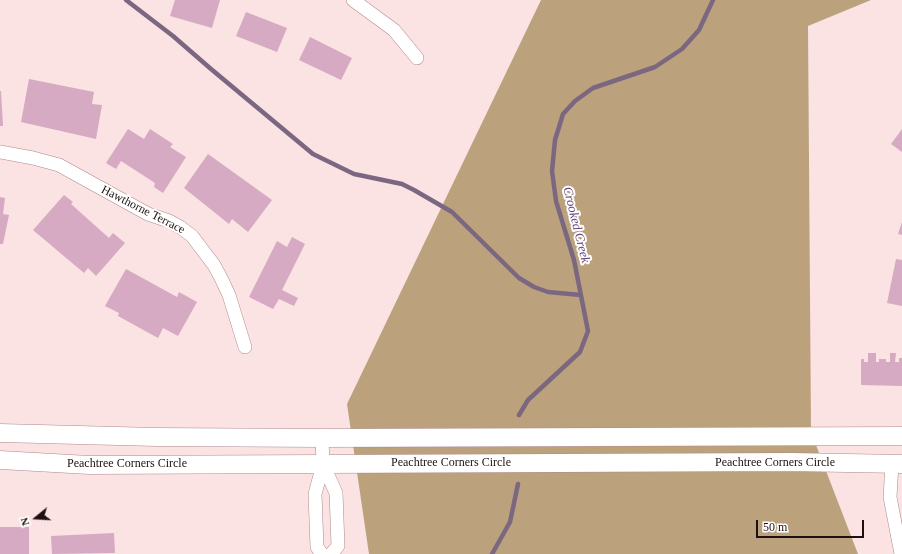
<!DOCTYPE html>
<html>
<head>
<meta charset="utf-8">
<style>
	body { margin:0 }
	#map { position:relative; width:902px; height:554px; overflow:hidden; background:#fbe2e3; font-family:Georgia,serif }
	canvas { display:block }
	.north { position:absolute; left:16px; top:498px; width:40px; height:40px; -webkit-text-stroke:3px #fff; paint-order:stroke; rotate:252deg; font-size:11px; font-weight:700; line-height:16px; text-align:center; color:#1e1011 }
	.north::after { content:''; display:block; margin:auto; width:14px; height:18px; background:#1e1011; clip-path:polygon(50% 0,100% 100%,50% 72%,0 100%) }
	.scale { position:absolute; left:756px; top:520px; width:108px; height:18px; box-sizing:border-box; border:2px solid #1e1011; border-top:0; padding-left:5px; font-size:12px; line-height:14px; white-space:nowrap; color:#1e1011; -webkit-text-stroke:3px #fff; paint-order:stroke }
</style>
</head>
<body>
<div id="map">
<canvas width="902" height="554"></canvas>
<div class="north">N</div>
<div class="scale">50 m</div>
</div>
<script>
const c = document.querySelector('canvas').getContext('2d');
c.lineJoin = 'round';
function fill(path, color) { c.fillStyle = color; c.fill(path, 'evenodd'); }
function strokePath(path, color, width, dash) { c.strokeStyle = color; c.lineWidth = width; c.lineCap = dash ? 'butt' : 'round'; c.setLineDash(dash || []); c.stroke(path); }
function label(font, color, halo, rows, align = 'center') {
  c.font = font + ' Georgia,serif'; c.lineWidth = 4; c.setLineDash([]); c.textBaseline = 'middle'; c.strokeStyle = halo; c.fillStyle = color; for (const [text, x, y, turn = 0] of rows) {
    c.save(); c.translate(x, y); c.rotate((+turn || 0) * Math.PI / 180); c.textAlign = isNaN(turn) ? turn : align; if (halo) c.strokeText(text, 0, 0); c.fillText(text, 0, 0); c.restore();
  }
}
fill(new Path2D(`
	M 541,0 L 871,0 L 808,26 L 811,432 L 858,554 L 369,554 L 347,404 Z`), '#bba17c');
strokePath(new Path2D(`
	M 126,0 L 173,36 L 211,69 L 313,154 L 354,174 L 402,184 L 414,190 L 452,212 L 519,278 L 534,287 L 548,292 L 581,295
	M 519,415 L 528,400 L 580,352 L 588,331 L 574,260 L 556,201 L 552,171 L 555,140 L 563,114 L 575,101 L 593,88 L 655,67 L 682,49 L 699,30 L 713,0
	M 492,554 L 510,522 L 518,484`), '#7c6781', 4.5);
fill(new Path2D(`
	M 175,0 L 220,0 L 212,28 L 170,16 Z
	M 246,12 L 287,28 L 277,52 L 236,36 Z
	M 310,37 L 352,58 L 341,80 L 299,60 Z
	M 29,79 L 94,92 L 92,104 L 102,105 L 96,139 L 21,122 Z
	M 0,91 L 1,91 L 3,126 L 0,126 Z
	M 128,129 L 144,139 L 150,129 L 173,144 L 170,147 L 186,157 L 163,193 L 154,187 L 155,183 L 121,161 L 116,169 L 106,163 Z
	M 902,129 L 902,152 L 891,144 Z
	M 208,154 L 272,200 L 248,232 L 232,219 L 229,224 L 184,188 Z
	M 64,195 L 73,202 L 71,204 L 109,238 L 113,233 L 125,243 L 96,276 L 88,268 L 84,273 L 33,230 Z
	M 0,197 L 5,198 L 3,214 L 9,215 L 3,244 L 0,244 Z
	M 902,222 L 902,235 L 898,234 Z
	M 292,237 L 305,244 L 282,290 L 298,298 L 294,306 L 279,299 L 273,309 L 249,297 L 277,241 L 287,247 Z
	M 896,259 L 902,260 L 902,306 L 887,303 Z
	M 126,269 L 177,297 L 179,292 L 197,302 L 178,336 L 163,328 L 158,338 L 118,316 L 119,313 L 105,306 Z
	M 868,353 L 876,353 L 876,362 L 879,362 L 879,359 L 886,359 L 886,362 L 890,362 L 890,353 L 896,353 L 895,362 L 899,362 L 899,358 L 902,358 L 902,386 L 861,385 L 861,359 L 864,359 L 864,362 L 868,362 Z
	M 0,527 L 29,527 L 29,554 L 0,554 Z
	M 114,533 L 115,553 L 52,554 L 51,536 Z`), '#d5aac2');
const street = new Path2D(`
	M 353,0 L 394,30 L 417,58
	M 0,152 L 33,158 L 59,165 L 148,214 L 169,221 L 180,227 L 192,236 L 214,265 L 221,278 L 229,295 L 245,347
	M 322,438 L 323,464 L 315,494 L 317,547 L 322,554
	M 323,464 L 336,493 L 338,546 L 331,554
	M 892,464 L 890,497 L 901,554`);
const secondary = new Path2D(`
	M 0,433 L 157,437 L 322,438 L 902,436
	M 0,460 L 89,465 L 791,462 L 902,464`);
strokePath(street, '#af898b', 14);
strokePath(secondary, '#af898b', 19);
strokePath(street, '#fff', 13);
strokePath(secondary, '#fff', 18);
label('12px', '#1e1011', '#fff', [
	["Hawthorne Terrace",143,210,27],
	["Peachtree Corners Circle",451,463],
	["Peachtree Corners Circle",775,463],
	["Peachtree Corners Circle",127,464]
]);
label('italic 13px', '#674679', '#fff', [
	["Crooked Creek",576,225,76]
]);
</script>
</body>
</html>
